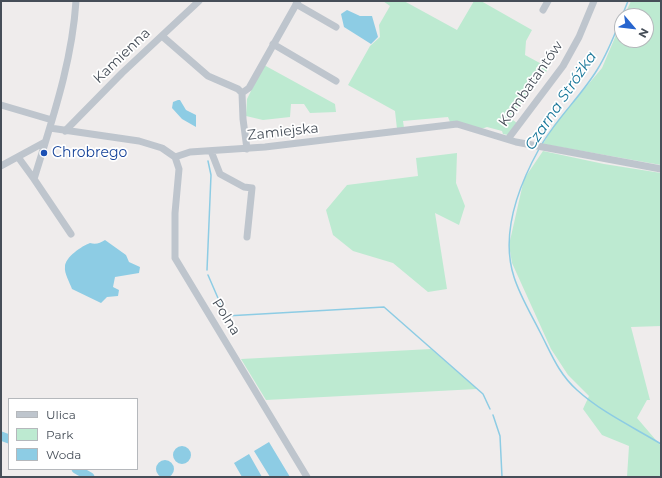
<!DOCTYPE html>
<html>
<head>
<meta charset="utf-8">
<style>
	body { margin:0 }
	#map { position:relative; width:662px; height:478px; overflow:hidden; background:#efecec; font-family:Montserrat,sans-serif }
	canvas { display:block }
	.frame { position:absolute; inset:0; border:2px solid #464e58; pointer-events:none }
	.legend { position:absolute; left:8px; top:398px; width:130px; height:72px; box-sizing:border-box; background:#fff; border:1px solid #b5b8bc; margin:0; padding:5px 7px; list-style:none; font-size:12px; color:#464e58 }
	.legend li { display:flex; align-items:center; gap:8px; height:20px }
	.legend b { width:20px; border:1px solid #b5b8bc }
	.north { position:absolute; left:614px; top:8px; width:40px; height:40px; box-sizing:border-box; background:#fff; border:1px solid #b5b8bc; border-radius:50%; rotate:118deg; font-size:11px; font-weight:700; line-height:16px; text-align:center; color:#464e58 }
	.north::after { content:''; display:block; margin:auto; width:14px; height:18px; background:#2765ce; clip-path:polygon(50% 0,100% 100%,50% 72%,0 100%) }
</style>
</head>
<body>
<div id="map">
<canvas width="662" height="478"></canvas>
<div class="frame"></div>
<ul class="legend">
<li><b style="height:5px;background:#bec5cd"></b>Ulica</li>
<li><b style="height:11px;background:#bdead1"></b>Park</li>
<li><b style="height:11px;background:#8dcce4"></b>Woda</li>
</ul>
<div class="north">N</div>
</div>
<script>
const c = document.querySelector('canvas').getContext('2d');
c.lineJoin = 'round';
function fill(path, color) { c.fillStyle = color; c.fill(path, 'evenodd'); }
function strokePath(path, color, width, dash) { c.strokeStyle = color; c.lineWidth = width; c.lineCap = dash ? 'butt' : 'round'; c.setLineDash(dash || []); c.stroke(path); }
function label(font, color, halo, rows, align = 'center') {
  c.font = font + ' Montserrat,sans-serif'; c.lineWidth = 3.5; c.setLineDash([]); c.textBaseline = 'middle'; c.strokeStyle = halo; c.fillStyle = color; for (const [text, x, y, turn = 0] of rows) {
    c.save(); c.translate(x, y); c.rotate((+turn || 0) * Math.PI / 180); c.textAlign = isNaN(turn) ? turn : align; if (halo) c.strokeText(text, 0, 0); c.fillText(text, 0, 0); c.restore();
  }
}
fill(new Path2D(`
	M 383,1 L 404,1 L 457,30 L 474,1 L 481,1 L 532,30 L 526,41 L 525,55 L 549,68 L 510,118 L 517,123 L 508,135 L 503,134 L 502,131 L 487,127 L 481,129 L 450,122 L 448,117 L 403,121 L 404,128 L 397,129 L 395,111 L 348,85 L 370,46 L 380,37 L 379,25 L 390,6 Z
	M 631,1 L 661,1 L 661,165 L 543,144 L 554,125 L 602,68 L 622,21 L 622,40 L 646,40 L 646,16 L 624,16 Z
	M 264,65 L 335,104 L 336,112 L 310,113 L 304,104 L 291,104 L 290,117 L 263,120 L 246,116 L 247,99 Z
	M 543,151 L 604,164 L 661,173 L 661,326 L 631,327 L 650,400 L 647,400 L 637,418 L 661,446 L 661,477 L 627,477 L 629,446 L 602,435 L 583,409 L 589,396 L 568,375 L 551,349 L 512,263 L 509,245 L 524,179 Z
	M 457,153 L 456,183 L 465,206 L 459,225 L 435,213 L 447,289 L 428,292 L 393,263 L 353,251 L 333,235 L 326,210 L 347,185 L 418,176 L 416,158 Z
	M 431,349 L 477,389 L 266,400 L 241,359 Z`), '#bdead1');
fill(new Path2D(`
	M 347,10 L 360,16 L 372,16 L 378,37 L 371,44 L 344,27 L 341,14 Z
	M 178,100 L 180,100 L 186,110 L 196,115 L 196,127 L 182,119 L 172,108 L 173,102 Z
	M 105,240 L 126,255 L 129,262 L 140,267 L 139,273 L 115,277 L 113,287 L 119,290 L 118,296 L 107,297 L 101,303 L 72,289 C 70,283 64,273 65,267 C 65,257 82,246 90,243 C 96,245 100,243 105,240 Z
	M 269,442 L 290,477 L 270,477 L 254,451 Z
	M173 455a9 9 0 1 1 18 0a9 9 0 1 1-18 0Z
	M 249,454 L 262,477 L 242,477 L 234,463 Z
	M156 469a9 9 0 1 1 18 0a9 9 0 1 1-18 0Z`), '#8dcce4');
strokePath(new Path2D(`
	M 622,16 L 628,1
	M 542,144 C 558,117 581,96 597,70 C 608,53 615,34 622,16
	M 539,149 C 518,187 500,234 514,277 C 520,296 531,314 540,332 C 551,353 558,373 577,390 C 601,412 633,427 661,444
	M 207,270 L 211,175 L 208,161
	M 208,275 L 224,312
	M 226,316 L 384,307 L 483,394 L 490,409
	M 493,415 L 500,436 L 502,477`), '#8dcce4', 1.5);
strokePath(new Path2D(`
	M 1,436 L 9,439
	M 76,469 L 90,477`), '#8dcce4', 9);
strokePath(new Path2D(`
	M 296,4 L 336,27
	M 543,10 L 548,1
	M 162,36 L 208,76 L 238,89 L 242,93 L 243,119 L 247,149
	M 273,44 L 336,81
	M 242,93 L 249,88 L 298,1
	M 1,105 L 52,120
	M 50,128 L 139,141 L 162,148 L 175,157 L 179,169 L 175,213 L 175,258 L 307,477
	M 65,131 L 122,73 L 199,1
	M 508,139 L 563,66 L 579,37 L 594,1
	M 211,151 L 220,174 L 244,187 L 252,188 L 247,237
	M 18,157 L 34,179
	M 175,157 L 190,152 L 265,147 L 457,124 L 516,142 L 661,169
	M 1,166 L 45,142
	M 71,234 L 34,179 C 52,120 72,63 76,1`), '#bec5cd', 7);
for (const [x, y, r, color] of [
	[44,153,4,"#1a4fb4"]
]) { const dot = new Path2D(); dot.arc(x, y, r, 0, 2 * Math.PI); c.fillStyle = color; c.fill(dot); strokePath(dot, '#fff', 1.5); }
label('14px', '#464e58', '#fff', [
	["Kamienna",122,56,-44],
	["Kombatantów",531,84,-55],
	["Zamiejska",283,132,-6],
	["Polna",226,317,58]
]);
label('14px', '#164399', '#fff', [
	["Chrobrego",52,153]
], 'left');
label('italic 15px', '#177699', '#fff', [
	["Czarna Stróżka",561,101,-56]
]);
</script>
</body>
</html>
